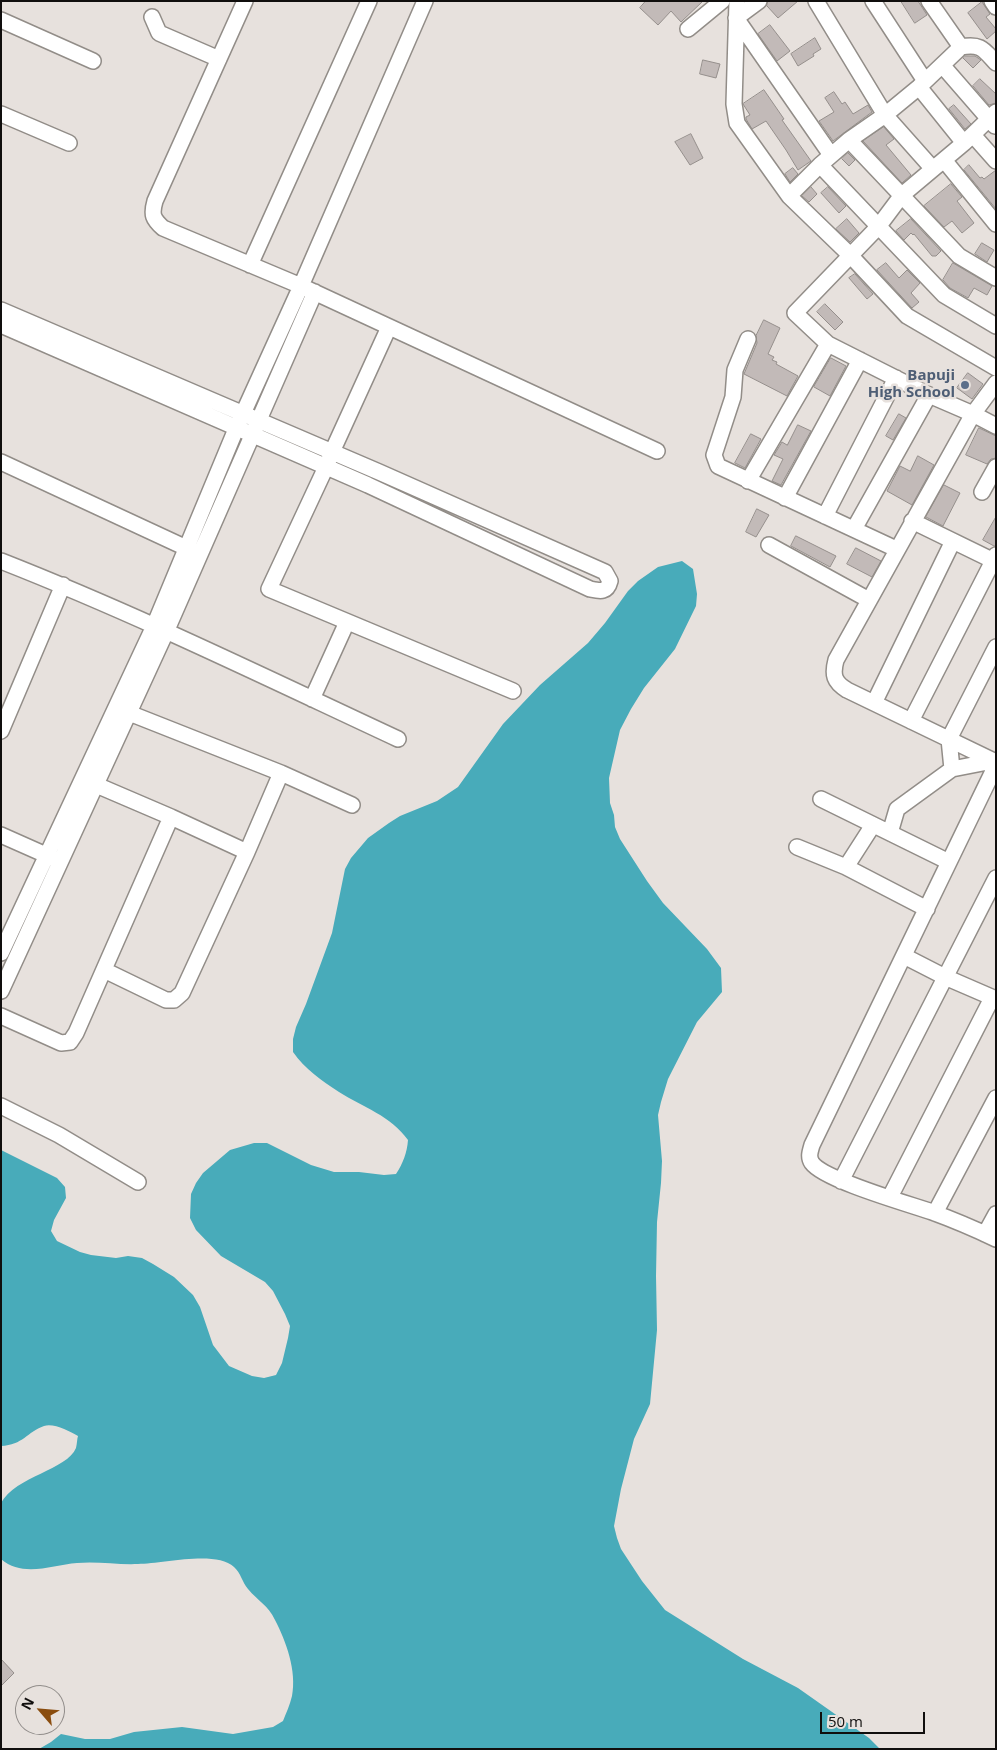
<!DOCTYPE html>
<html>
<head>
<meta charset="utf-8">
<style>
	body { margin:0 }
	#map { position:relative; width:997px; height:1750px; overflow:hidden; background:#e7e1dd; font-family:"Open Sans",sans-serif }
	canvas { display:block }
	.frame { position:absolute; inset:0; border:2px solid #100e0d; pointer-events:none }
	.north { position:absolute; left:15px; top:1685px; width:50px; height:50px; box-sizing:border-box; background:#e7e1dd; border:1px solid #918d8a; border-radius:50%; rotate:297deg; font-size:14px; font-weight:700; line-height:20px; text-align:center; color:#100e0d }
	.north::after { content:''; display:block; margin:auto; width:18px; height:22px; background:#8a4d0f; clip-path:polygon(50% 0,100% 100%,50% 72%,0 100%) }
	.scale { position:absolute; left:820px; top:1712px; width:105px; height:22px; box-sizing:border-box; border:2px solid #100e0d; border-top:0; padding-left:6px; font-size:15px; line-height:18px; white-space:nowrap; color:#100e0d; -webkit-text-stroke:4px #e7e1dd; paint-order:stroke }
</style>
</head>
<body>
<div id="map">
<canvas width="997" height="1750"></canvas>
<div class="frame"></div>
<div class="north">N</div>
<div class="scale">50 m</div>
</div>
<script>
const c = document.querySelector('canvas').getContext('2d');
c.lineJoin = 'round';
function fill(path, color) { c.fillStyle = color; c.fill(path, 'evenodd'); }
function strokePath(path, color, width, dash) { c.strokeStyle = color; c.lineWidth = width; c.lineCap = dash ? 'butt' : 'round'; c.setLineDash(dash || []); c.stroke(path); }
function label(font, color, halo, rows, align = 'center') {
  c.font = font + ' "Open Sans",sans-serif'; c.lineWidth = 5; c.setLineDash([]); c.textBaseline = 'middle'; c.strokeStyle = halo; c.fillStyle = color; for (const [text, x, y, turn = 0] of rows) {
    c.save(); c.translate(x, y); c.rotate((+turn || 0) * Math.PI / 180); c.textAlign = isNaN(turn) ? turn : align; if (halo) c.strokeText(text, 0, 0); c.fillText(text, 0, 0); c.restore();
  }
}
fill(new Path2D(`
	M 682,561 L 693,569 L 697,594 L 696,606 L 675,649 L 644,688 L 631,709 L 620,730 L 609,778 L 610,803 L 614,815 L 615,827 L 620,839 L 647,881 L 663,903 L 707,949 L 721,968 L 722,992 L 697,1022 L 668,1079 L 661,1102 L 658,1115 L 662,1161 L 661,1183 L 657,1222 L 656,1276 L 657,1330 L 650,1404 L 634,1439 L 621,1489 L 614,1526 L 617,1538 L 621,1549 L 642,1581 L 665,1610 L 743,1659 L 798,1688 L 869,1738 L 880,1749 L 39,1749 L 51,1742 L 61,1734 L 85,1739 L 110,1739 L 134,1732 L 182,1727 L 233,1734 L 273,1727 L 283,1721 C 286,1713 290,1705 292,1696 C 297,1671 286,1641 275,1620 C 268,1605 258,1601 248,1589 C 242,1582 241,1573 234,1567 C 216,1550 162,1564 138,1564 C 118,1565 97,1561 77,1563 C 52,1565 23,1578 1,1559 L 1,1503 C 16,1476 67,1470 76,1448 C 77,1444 77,1439 78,1436 C 69,1431 54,1423 44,1426 C 27,1432 23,1445 1,1446 L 1,1150 L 57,1178 L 65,1187 L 66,1198 L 54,1220 L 51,1231 L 57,1241 L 80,1252 L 91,1255 L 116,1258 L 128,1256 L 142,1258 L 153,1264 L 174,1277 L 193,1295 L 200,1307 L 213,1345 L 229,1366 L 252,1376 L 264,1378 L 276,1375 L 282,1363 L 288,1338 L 290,1326 L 285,1314 L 273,1291 L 265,1282 L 221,1256 L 196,1230 L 190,1218 L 191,1194 L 196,1183 L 203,1173 L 230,1150 L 254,1143 L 267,1143 L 311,1165 L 334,1172 L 359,1172 L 384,1175 L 396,1174 C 403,1163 407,1153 408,1140 C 391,1116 363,1107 339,1092 C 322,1081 305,1069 293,1052 L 293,1039 L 296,1027 L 306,1004 L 332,933 L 345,869 L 351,858 L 368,838 L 389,823 L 400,816 L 437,801 L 458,787 L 503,724 L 540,685 L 588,643 L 605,623 L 628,591 L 638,581 L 658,567 Z`), '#48abba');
const building = new Path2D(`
	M 646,1 L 703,1 L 681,22 L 671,11 L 658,25 L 640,8 Z
	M 768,1 L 798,1 L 778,18 L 767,6 Z
	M 901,1 L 918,1 L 927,15 L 915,23 Z
	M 982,2 L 990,14 L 986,17 L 996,29 L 996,31 L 987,39 L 968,13 Z
	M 770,25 L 790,51 L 777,61 L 758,34 Z
	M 815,38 L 821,49 L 813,54 L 814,56 L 798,66 L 791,54 Z
	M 965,56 L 975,56 L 981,60 L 973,68 L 963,58 Z
	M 703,60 L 720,64 L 716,78 L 700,74 Z
	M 980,79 L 996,94 L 996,103 L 989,105 L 973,86 Z
	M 764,90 L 784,119 L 782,120 L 811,161 L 798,170 L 786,150 L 766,121 L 752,129 L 746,119 L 746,117 L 750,115 L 743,104 Z
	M 834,92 L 842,104 L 845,102 L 853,114 L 868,105 L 872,112 L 833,141 L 819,121 L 834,112 L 825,98 Z
	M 954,105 L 971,124 L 965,129 L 949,109 Z
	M 884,127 L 894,139 L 886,145 L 911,175 L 902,183 L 863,141 Z
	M 691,134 L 703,158 L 690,165 L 675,142 Z
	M 848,153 L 855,160 L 849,166 L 842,159 Z
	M 969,165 L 980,178 L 982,177 L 984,179 L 996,170 L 996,209 L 964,170 Z
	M 793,168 L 798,174 L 790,182 L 785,174 Z
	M 951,184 L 962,197 L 957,201 L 974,223 L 962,233 L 952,221 L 944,227 L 924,206 Z
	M 811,187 L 817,194 L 809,202 L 802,196 Z
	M 828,187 L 846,206 L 839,213 L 821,193 Z
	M 847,219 L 859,233 L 850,242 L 836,229 Z
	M 911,219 L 941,251 L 936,256 L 932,256 L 914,234 L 913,235 L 911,233 L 904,240 L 896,231 Z
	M 982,243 L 994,250 L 987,262 L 975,254 Z
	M 886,263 L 899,278 L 907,270 L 920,283 L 911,293 L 919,302 L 912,308 L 877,270 Z
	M 953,263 L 992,286 L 987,295 L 974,288 L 968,298 L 950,288 L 943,280 Z
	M 855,274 L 873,294 L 867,299 L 849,278 Z
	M 825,304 L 843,322 L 835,330 L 817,312 Z
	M 764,320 L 780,328 L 768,354 L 774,357 L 772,360 L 777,362 L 776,364 L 798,376 L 787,396 L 744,374 L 757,343 L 756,336 Z
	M 831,358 L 846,366 L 830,396 L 814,387 Z
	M 968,373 L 983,384 L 972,399 L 957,388 Z
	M 899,414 L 906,418 L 893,440 L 886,436 Z
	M 798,425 L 811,431 L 781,485 L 772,481 L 783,459 L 774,455 L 782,442 L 787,445 Z
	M 979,428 L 996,436 L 996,458 L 991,459 L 987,464 L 966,455 Z
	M 751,434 L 761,439 L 745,468 L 735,463 Z
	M 918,456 L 934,465 L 912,505 L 887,491 L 900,466 L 910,471 Z
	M 944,485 L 960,493 L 943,526 L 926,517 Z
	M 757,509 L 769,515 L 756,537 L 746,532 Z
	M 996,517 L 996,546 L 994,546 L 983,540 Z
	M 796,536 L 836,556 L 830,567 L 791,546 Z
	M 856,548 L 881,561 L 872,577 L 847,564 Z
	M 1,1659 L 14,1673 L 1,1686 Z`);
fill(building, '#c2bab8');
strokePath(building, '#958f8c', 1);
const street = new Path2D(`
	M 245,1 L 155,201 C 151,215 153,219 163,228 L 301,286 L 657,451
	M 737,1 L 734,104 L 737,123 L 789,196 L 850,255 L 907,316 L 996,368
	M 816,1 L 885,115 L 933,169
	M 873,1 L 925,81
	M 929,1 L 961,47 C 981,43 984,50 996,63
	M 992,1 L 996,7
	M 152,17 L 159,33 L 219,59
	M 736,18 L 831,155
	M 736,18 L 759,1
	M 1,20 L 93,61
	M 688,29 L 722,1
	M 942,65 L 995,126
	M 919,87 L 964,143
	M 996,112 L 964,143 L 902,195 L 878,227 L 795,313 L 828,344 L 929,395 L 973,414 L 996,426
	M 1,114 L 69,143
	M 973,135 L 996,161
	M 849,140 L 959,256 L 996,278
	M 944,160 L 996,224
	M 820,165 L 944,295 L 996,326
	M 789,196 L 820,165 L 849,140 L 885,115 L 919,87 L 961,47
	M 250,265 L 369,1
	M 1,310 L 379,472 L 605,572 L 610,581 C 607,593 600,591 590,589 L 368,485 L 1,325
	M 389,327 L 332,452 L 326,467 L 269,589 L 513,691
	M 748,339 L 735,370 L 733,397 L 714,455 L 718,466 L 896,549
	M 996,383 L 973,414 L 836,660 C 832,675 834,682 847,690 L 996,762
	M 1,462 L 195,552
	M 748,481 L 828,344
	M 982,492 L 996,467
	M 785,498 L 860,360
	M 825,516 L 896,378
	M 912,521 L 996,562
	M 854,529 L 929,395
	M 769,545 L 869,600
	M 1,561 C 136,614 267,678 398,739
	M 312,699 L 347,622
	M 874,703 L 953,541
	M 119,709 L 281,773
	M 911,721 L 996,555
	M 1,731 L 63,585
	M 996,765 L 812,1145 C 810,1152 808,1157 812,1163 C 824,1180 909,1204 932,1212 C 954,1220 975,1229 996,1239
	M 952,769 L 993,761
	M 87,781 L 171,817
	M 821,799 L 949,862
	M 890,833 L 897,809 L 952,769 L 949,739 L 996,647
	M 1,835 L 55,859
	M 797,847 L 846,867 L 927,909
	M 846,867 L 873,825
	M 1,953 L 154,626 L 236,429 L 301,286 L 425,1
	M 904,956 L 945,977 L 996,999
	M 104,970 L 166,1000 L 174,1000 L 182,993 L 247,852
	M 1,991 L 166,632 L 315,292
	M 1,1016 L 61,1043 L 70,1042 L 76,1033 L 171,817 L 247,852 L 281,773 L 352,805
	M 1,1106 L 59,1135 L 138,1182
	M 841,1181 L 996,878
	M 890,1197 L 992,998
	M 935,1213 L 996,1098
	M 985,1234 L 996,1214`);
strokePath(street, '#928d88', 18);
strokePath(street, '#fff', 15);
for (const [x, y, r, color] of [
	[965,385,5,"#5c6f8a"]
]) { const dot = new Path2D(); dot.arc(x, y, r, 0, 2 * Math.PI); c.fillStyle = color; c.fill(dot); strokePath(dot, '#e7e1dd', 2); }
label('bold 15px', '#4e5e75', '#e7e1dd', [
	["Bapuji",955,376],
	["High School",955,393]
], 'right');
</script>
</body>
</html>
